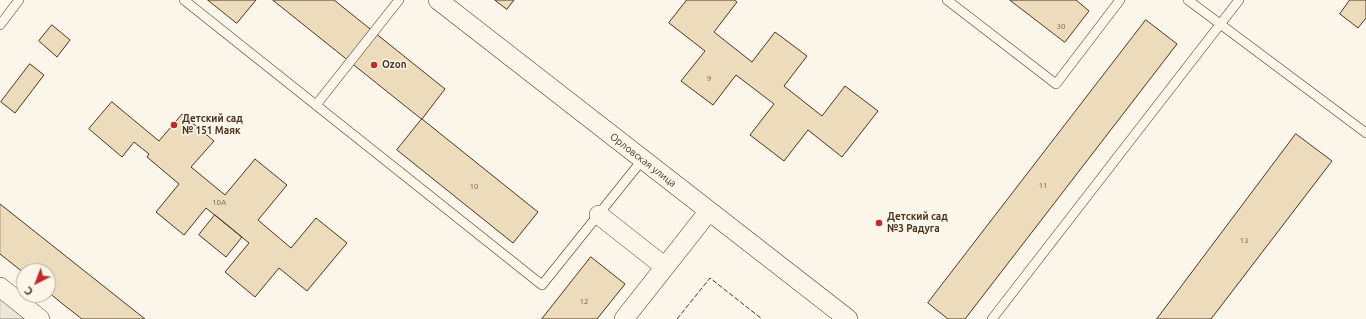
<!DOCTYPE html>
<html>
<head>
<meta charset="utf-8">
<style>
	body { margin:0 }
	#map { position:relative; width:1366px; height:319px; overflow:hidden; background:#fbf6e9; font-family:Ubuntu,sans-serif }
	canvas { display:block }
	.north { position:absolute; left:16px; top:263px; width:40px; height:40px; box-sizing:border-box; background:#fbf6e9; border:1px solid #b4a999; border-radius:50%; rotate:222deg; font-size:11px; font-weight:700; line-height:16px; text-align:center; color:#4a3520 }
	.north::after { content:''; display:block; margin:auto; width:14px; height:18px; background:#c62828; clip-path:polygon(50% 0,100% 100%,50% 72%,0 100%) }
</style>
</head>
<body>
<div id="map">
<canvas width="1366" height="319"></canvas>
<div class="north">С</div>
</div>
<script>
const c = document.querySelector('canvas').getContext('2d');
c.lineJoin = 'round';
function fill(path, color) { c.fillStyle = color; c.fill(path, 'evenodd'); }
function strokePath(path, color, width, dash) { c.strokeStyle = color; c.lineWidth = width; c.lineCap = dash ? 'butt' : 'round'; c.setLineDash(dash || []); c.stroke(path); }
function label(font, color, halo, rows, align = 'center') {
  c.font = font + ' Ubuntu,sans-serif'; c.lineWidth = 3; c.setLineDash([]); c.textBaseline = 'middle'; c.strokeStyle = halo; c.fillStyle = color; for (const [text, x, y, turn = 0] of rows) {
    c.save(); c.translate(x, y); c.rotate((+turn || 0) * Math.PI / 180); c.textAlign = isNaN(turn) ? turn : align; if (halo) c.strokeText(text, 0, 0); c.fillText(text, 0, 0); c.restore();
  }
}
const parking = new Path2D(`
	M 0,287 L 40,319 L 0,319 Z`);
fill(parking, '#ede7d9');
strokePath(parking, '#887966', 1);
const building = new Path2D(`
	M 208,0 L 256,0 L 237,23 Z
	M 273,0 L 334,0 L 445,89 L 422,119 Z
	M 495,0 L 514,0 L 507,9 Z
	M 687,0 L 734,0 L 737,2 L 714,32 L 752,62 L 775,32 L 807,56 L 784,86 L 822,116 L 845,86 L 878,111 L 842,157 L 808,130 L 784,161 L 750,135 L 774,104 L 736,75 L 713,105 L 681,81 L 705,51 L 669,23 Z
	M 1010,0 L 1076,0 L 1089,11 L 1065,42 Z
	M 1350,0 L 1366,0 L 1366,18 L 1358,28 L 1340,14 Z
	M 1146,20 L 1177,44 L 965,319 L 948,319 L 928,303 Z
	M 52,25 L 70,40 L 57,57 L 39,41 Z
	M 30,64 L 44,75 L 15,113 L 1,102 Z
	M 112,102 L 159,141 L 182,114 L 214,141 L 191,167 L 225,195 L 255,159 L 287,185 L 258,220 L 291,248 L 316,218 L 347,243 L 307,291 L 279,268 L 255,297 L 225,272 L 249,243 L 206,208 L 184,235 L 156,212 L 179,184 L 147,157 L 149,154 L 134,142 L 122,157 L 89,129 Z
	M 422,119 L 538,212 L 513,243 L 397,150 Z
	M 1296,134 L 1332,161 L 1211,319 L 1157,319 Z
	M 0,204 L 145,319 L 82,319 L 64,305 L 48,292 L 48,271 L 24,271 L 24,273 L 0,254 Z
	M 215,215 L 242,237 L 226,257 L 199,235 Z
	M 591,257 L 625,284 L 597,319 L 542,319 Z`);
fill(building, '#ecdcbc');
strokePath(building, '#4a3520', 1);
const lane = new Path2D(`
	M 184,0 L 542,285 L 643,159
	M 947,0 L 1056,84 L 1120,0
	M 1188,0 L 1366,133
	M 0,25 L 19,0
	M 316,105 L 399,0
	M 992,319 L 1239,0`);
const street = new Path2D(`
	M 438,0 L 848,319
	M 599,215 L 665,267
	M 0,287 L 40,319
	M 624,319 L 709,211`);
strokePath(lane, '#4a3520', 10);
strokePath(street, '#4a3520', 20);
strokePath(lane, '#fbf6e9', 9);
strokePath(street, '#fbf6e9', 19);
strokePath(new Path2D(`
	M 677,319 L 710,278 L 762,319`), '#4a3520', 1, [5, 2]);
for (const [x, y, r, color] of [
	[374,65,4,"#c62828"],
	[174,125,4,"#c62828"],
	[879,223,4,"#c62828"]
]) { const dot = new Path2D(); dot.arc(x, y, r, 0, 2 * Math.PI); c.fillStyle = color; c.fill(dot); strokePath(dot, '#fbf6e9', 1.5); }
label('8px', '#725f47', null, [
	["30",1061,26],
	["9",709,78],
	["11",1043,185],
	["10",474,186],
	["10А",219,202],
	["13",1244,240],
	["12",584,301]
]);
label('bold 10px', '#4a3520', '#fbf6e9', [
	["Ozon",382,65],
	["Детский сад",182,119],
	["№ 151 Маяк",182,131],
	["Детский сад",887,217],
	["№3 Радуга",887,229]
], 'left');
label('10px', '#4a3520', '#fbf6e9', [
	["Орловская улица",643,160,38]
]);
</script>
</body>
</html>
